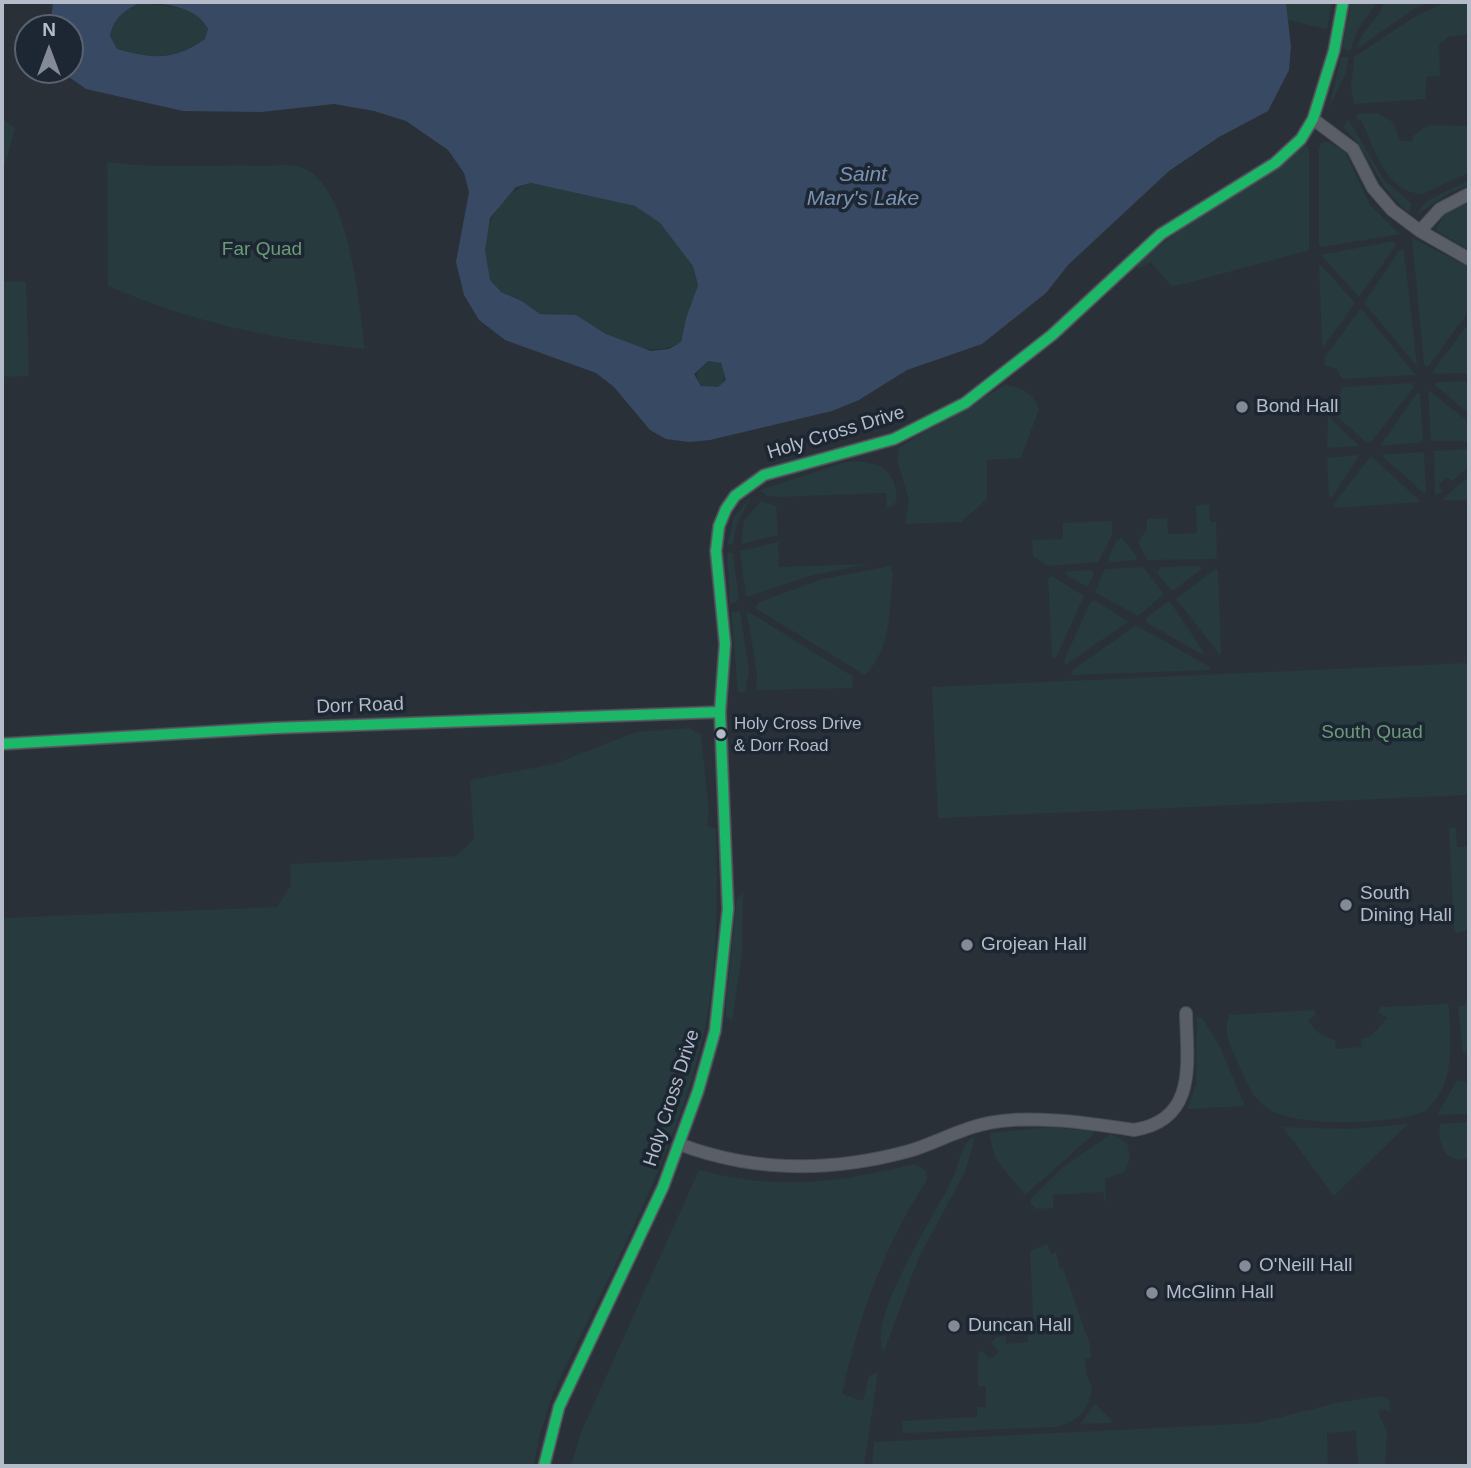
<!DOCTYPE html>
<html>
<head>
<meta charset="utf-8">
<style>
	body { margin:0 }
	#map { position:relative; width:1471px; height:1468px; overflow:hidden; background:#2a3038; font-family:Arial,sans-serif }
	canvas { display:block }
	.frame { position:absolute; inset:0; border:4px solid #b4bcc9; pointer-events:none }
	.north { position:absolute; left:14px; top:14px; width:70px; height:70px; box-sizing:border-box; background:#1d2633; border:2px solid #59626f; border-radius:50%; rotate:0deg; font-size:19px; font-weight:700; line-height:28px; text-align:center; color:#b4bcc9 }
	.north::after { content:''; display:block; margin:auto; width:24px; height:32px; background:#848b96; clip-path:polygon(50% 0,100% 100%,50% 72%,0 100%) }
</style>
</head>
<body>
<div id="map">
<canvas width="1471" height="1468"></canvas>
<div class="frame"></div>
<div class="north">N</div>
</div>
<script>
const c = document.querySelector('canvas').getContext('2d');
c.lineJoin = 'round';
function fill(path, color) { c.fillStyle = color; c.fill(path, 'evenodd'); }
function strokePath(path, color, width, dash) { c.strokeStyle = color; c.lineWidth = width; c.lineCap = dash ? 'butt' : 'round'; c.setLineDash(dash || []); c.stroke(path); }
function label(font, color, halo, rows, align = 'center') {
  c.font = font + ' Arial,sans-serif'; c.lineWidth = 7; c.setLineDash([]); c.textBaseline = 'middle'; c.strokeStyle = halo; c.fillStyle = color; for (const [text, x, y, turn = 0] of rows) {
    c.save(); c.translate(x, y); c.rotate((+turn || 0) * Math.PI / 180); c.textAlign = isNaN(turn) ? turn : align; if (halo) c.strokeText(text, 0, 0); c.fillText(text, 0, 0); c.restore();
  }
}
fill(new Path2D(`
	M 142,2 L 185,9 L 203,17 L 208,29 L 205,39 C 173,61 154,59 117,49 L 110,36 C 114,17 125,11 142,2 Z
	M 1286,2 L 1332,2 L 1327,29 L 1288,20 Z
	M 1351,2 L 1377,2 L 1357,31 L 1350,51 L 1342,49 Z
	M 1384,2 L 1433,2 L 1417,7 L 1358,48 C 1358,32 1380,19 1384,2 Z
	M 1447,2 L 1469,2 L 1469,35 L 1450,36 L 1439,45 L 1440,76 L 1427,77 L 1425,99 L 1354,104 L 1351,88 L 1354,57 L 1417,15 Z
	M 1341,57 L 1349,57 L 1345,75 L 1329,107 Z
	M 1377,113 L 1393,122 L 1400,141 L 1412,141 L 1413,136 L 1428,125 L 1469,126 L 1469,173 L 1422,194 C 1384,192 1374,145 1361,120 L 1357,119 L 1357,114 Z
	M 2,118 L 15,128 L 2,176 Z
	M 1348,119 L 1384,180 L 1411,203 L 1409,213 C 1376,186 1371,152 1343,127 Z
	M 1328,142 L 1345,152 L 1370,205 L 1400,234 L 1322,247 L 1319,245 L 1319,150 L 1321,143 Z
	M 1305,145 L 1309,149 L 1309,247 L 1307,251 L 1172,287 L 1151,262 L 1139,269 L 1136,264 L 1201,214 L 1276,170 Z
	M 107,162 C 159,169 210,164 263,166 C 274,166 290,164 301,167 C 350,184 359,305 365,349 C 277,340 190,322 108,286 Z
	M 2,180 L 3,281 L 26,282 L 29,376 L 2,377 Z
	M 1469,180 L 1469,185 L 1449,193 L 1415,216 L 1427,201 Z
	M 531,183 L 635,206 L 660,223 L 694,266 L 698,285 L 686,318 L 681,342 C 631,370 591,306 540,314 C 534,310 529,305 523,301 C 511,294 499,295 491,281 C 471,247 495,193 531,183 Z
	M 1469,202 L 1469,250 L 1436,230 L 1444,215 Z
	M 1412,238 L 1469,267 L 1469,311 L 1427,368 L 1424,364 Z
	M 1393,241 L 1396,245 L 1359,297 L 1321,255 Z
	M 1400,249 L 1404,251 L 1417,366 L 1364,303 Z
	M 1319,263 L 1355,303 L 1324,346 L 1322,344 Z
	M 1361,308 L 1414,373 L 1415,375 L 1342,379 L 1337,369 L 1325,365 L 1325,357 Z
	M 1469,323 L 1469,373 L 1433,374 L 1433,371 Z
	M697 375a14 14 0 1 1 28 0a14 14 0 1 1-28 0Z
	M 1469,381 L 1469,414 L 1435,385 L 1436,382 Z
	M 1412,383 L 1414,387 L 1371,442 L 1366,442 L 1337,416 L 1337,398 L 1343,387 Z
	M 1005,385 C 1021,386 1034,394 1039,409 L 1021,458 L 987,460 L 987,499 L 961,522 L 905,524 L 909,500 L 897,460 L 899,447 Z
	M 1428,390 L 1469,422 L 1469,441 L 1431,441 Z
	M 1417,393 L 1420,393 L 1423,442 L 1380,446 Z
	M 1328,417 L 1330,418 L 1359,446 L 1327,448 Z
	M 1469,449 L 1469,466 L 1453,481 L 1447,477 L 1438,485 L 1443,491 L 1435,495 L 1434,451 Z
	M 1421,452 L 1424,453 L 1426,495 L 1381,455 Z
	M 1360,455 L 1332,497 L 1329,497 L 1327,458 Z
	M 1370,457 L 1372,457 L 1421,502 L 1335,508 L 1334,504 Z
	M 846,462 C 869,461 890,463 896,489 C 897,496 898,499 894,505 L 887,508 L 886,493 L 776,497 L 767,496 L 760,490 Z
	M 1469,476 L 1469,500 L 1443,500 L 1443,499 Z
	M 752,495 L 736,526 L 733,544 L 727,545 L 734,517 Z
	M 761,501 L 776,506 L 778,535 L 741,544 L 744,521 Z
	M 1209,504 L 1210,522 L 1216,522 L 1217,556 L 1214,559 L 1147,560 L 1138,542 L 1147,530 L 1147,519 L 1167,518 L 1168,534 L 1197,533 L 1196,505 Z
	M 1112,521 L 1112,535 L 1098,562 L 1048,566 L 1033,556 L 1032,540 L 1063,539 L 1063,523 Z
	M 1122,538 L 1137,556 L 1136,560 L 1111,562 L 1108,558 L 1117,540 Z
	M 778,542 L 779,567 L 868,564 L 813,575 L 746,597 L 740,551 Z
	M 727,552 L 733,553 L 739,600 L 730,605 Z
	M 890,566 L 893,573 C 889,608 892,649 865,675 L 755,608 L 759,602 L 823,579 Z
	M 1200,566 L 1202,569 L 1172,591 L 1157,573 L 1161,567 Z
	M 1143,567 L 1164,594 L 1138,616 L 1095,592 L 1105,569 Z
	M 1215,569 L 1218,570 L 1221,656 L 1176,599 Z
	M 1091,570 L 1094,574 L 1087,587 L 1065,574 L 1067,571 Z
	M 1052,576 L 1084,596 L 1055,660 L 1052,657 L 1048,578 Z
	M 1095,600 L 1128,622 L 1065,665 L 1064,661 L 1090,603 Z
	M 1167,602 L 1171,603 L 1205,654 L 1201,654 L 1146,622 L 1147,617 Z
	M 740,611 L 749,671 L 745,692 L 738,692 L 731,612 Z
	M 749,612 L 852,676 L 853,688 L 756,690 L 757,673 L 747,613 Z
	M 1136,625 L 1210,667 L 1210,670 L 1071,675 L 1073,670 Z
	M 1469,663 L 1469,795 L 938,818 L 932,687 Z
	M 689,728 L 701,735 L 709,811 L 707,826 L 716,829 C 718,905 718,987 697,1061 C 665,1176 604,1284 554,1391 L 540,1433 L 534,1466 L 2,1466 L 2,918 L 277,907 L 291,885 L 290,864 L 456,856 L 474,839 L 470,780 L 554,764 L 636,732 Z
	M 1456,827 L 1457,847 L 1469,847 L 1469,930 L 1457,933 L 1454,930 L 1449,828 Z
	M 743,893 L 742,955 L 732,1021 L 726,1016 L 726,1003 L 737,899 Z
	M 1469,1003 L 1469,1050 L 1463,1053 L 1458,1007 Z
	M 1447,1004 L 1449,1007 C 1450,1045 1457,1084 1425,1111 C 1394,1125 1298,1127 1270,1110 C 1252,1099 1245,1079 1237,1061 C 1230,1047 1223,1030 1229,1015 L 1314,1010 L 1316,1015 L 1308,1020 L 1317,1032 L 1336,1041 L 1335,1049 L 1362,1047 L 1360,1040 L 1372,1035 L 1387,1018 L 1378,1012 L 1381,1007 Z
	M 1197,1017 L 1202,1018 L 1220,1047 L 1245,1106 L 1187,1109 L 1196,1085 Z
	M 1462,1080 L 1469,1085 L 1469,1114 L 1437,1115 L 1456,1082 Z
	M 1469,1122 L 1469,1158 C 1446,1166 1437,1143 1440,1124 Z
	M 1408,1124 L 1334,1196 L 1283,1127 L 1348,1129 Z
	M 1051,1127 L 1092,1131 L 1094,1134 L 1025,1195 L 995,1158 L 989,1133 Z
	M 1111,1134 L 1127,1143 L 1130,1159 L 1124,1172 L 1105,1179 L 1106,1206 L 1103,1192 L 1053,1195 L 1053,1208 L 1037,1209 L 1031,1204 L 1031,1199 L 1064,1166 Z
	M 975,1136 L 966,1170 L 919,1257 L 884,1351 C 864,1323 939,1208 953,1178 C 960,1163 960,1144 975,1136 Z
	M 915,1164 L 926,1171 L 927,1180 C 883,1247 859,1317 842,1394 L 863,1401 L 869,1376 L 878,1373 L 864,1466 L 571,1466 L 582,1430 L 699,1170 C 781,1191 833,1183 915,1164 Z
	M 1047,1244 L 1051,1254 L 1056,1252 L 1060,1269 L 1063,1268 L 1089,1342 L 1091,1358 L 1085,1359 L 1086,1373 L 1092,1388 C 1090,1409 1076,1423 1056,1427 L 903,1433 L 902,1421 L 977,1417 L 977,1407 L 986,1407 L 986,1386 L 978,1386 L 978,1354 L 981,1350 L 990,1359 L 999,1352 L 991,1342 L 997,1337 L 1006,1336 L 1006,1344 L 1028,1342 L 1028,1335 L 1034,1334 L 1030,1251 Z
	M 1381,1396 L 1389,1399 L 1391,1412 L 1381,1409 L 1378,1412 L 1387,1432 L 1385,1466 L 1358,1466 L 1356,1431 L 1327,1433 L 1328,1466 L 872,1466 L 874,1442 L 1257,1423 L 1341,1402 Z
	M 1095,1404 L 1112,1421 L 1112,1423 L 1080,1424 Z`), '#273a3e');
fill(new Path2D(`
	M 53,2 L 1286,2 L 1291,47 L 1289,70 L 1268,111 L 1219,137 L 1169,171 L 1068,265 L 1046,293 L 982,344 L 907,370 L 859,400 L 832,411 L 710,440 L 689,442 L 666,439 L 650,430 L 614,387 L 596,373 L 505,340 L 479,320 L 464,295 L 456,262 L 469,192 L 464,173 L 448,150 L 406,121 L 374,111 L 334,104 L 261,112 L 183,111 L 86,89 L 59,70 L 70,70 L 70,28 L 50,28 ZM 142,2 C 165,4 197,6 208,29 L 205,39 C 173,61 154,59 117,49 L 110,36 C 114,17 125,10 142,2 ZM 531,183 L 635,206 L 660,223 L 693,266 L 698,285 L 686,318 L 681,342 L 669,349 L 651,351 L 606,334 L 576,315 L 540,314 L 522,301 L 501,292 L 490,280 L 485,250 L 490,218 L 516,187 ZM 708,361 L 721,363 L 726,380 L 718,387 L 701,386 L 694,374 Z`), '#384963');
const street = new Path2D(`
	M 1313,119 L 1353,149 L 1373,188 L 1392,210 L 1420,231 L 1469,259
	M 1420,231 L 1440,209 L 1469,194
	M 2,744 L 274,728 L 720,712
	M 679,1144 C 755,1173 832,1172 909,1151 C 933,1144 956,1131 980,1125 C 1022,1113 1090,1123 1134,1130 C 1198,1120 1187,1062 1186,1013
	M 544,1466 L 559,1407 L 663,1187 L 698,1091 L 715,1031 L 728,909 L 720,712 L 725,644 L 716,551 L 719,526 L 726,509 L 735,496 L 764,475 L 894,439 L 965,403 L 1052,335 L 1161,234 L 1275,163 L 1301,139 L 1313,119 L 1334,51 L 1343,2`);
strokePath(street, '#484c53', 14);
strokePath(street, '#5a5e66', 12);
strokePath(new Path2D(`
	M 2,744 L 274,728 L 720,712
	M 544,1466 L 559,1407 L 663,1187 L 698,1091 L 715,1031 L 728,909 L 720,712 L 725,644 L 716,551 L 719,526 L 726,509 L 735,496 L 764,475 L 894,439 L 965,403 L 1052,335 L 1161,234 L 1275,163 L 1301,139 L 1313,119 L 1334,51 L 1343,2`), '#1ab867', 10);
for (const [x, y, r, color] of [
	[1242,407,7,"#848b96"],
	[721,734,6,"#b4bcc9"],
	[1346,905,7,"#848b96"],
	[967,945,7,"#848b96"],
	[1245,1266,7,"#848b96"],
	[1152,1293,7,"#848b96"],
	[954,1326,7,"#848b96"]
]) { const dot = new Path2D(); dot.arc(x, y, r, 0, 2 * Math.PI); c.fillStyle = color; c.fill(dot); strokePath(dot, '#1d2633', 2.5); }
label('17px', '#b4bcc9', '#1d2633', [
	["Holy Cross Drive",734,724],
	["& Dorr Road",734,746]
], 'left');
label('19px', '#6b9a76', '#1d2633', [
	["Far Quad",262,250],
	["South Quad",1372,733]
]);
label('19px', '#b4bcc9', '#1d2633', [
	["Bond Hall",1256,407],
	["South",1360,894],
	["Dining Hall",1360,916],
	["Grojean Hall",981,945],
	["O'Neill Hall",1259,1266],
	["McGlinn Hall",1166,1293],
	["Duncan Hall",968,1326]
], 'left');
label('19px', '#b4bcc9', '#1d2633', [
	["Holy Cross Drive",836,433,-17],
	["Dorr Road",360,706,-2],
	["Holy Cross Drive",672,1098,-72]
]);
label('italic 21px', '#7c92b1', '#1d2633', [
	["Saint",863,175],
	["Mary's Lake",863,199]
]);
</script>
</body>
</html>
